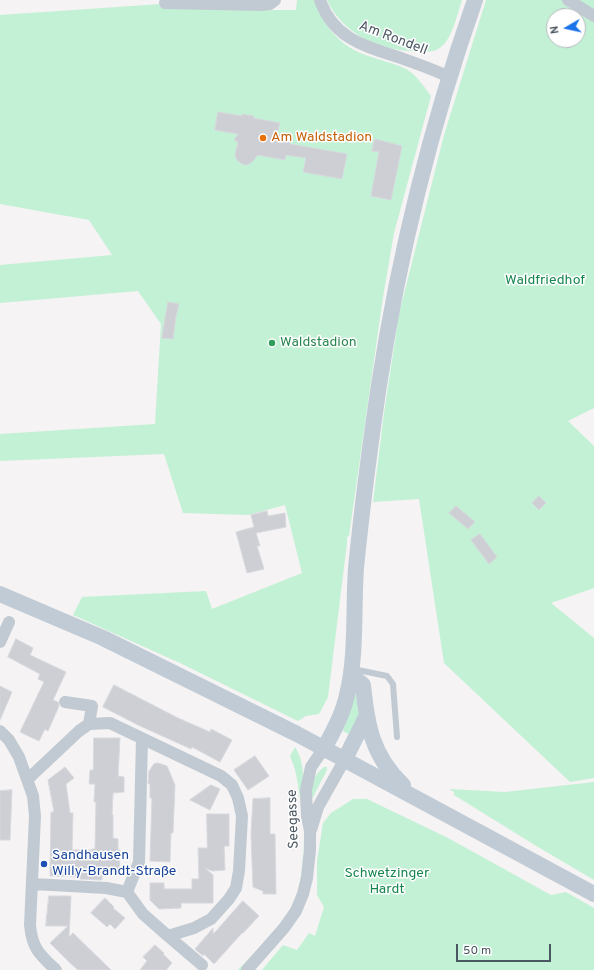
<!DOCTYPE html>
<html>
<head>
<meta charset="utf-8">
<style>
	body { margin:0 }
	#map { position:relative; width:594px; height:970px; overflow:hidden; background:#f5f3f3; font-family:Overpass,sans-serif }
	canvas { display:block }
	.north { position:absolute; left:546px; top:8px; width:40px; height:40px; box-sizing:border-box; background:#fff; border:1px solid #b7bbc0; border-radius:50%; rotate:261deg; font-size:11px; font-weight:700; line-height:16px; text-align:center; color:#4a5661 }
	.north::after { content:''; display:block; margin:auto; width:14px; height:18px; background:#1a73e8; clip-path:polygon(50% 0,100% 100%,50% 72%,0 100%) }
	.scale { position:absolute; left:456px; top:944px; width:95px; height:18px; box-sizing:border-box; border:2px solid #4a5661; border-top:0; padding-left:5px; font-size:12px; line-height:14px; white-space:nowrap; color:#4a5661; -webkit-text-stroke:3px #fff; paint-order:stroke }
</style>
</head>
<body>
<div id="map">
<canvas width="594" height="970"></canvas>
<div class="north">N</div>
<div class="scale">50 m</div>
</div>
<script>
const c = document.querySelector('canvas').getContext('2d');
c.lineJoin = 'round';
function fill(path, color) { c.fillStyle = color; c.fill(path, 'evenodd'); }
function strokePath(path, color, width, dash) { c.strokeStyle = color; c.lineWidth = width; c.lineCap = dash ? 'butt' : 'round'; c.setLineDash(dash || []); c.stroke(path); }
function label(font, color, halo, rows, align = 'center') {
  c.font = font + ' Overpass,sans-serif'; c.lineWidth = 3; c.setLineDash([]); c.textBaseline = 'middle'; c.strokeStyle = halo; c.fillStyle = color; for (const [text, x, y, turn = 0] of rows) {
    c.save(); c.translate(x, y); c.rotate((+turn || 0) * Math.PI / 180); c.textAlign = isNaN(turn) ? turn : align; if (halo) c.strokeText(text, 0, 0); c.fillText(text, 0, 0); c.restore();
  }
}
fill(new Path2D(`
	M 297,0 L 314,0 C 321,21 336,41 356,51 C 372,59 390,61 406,69 C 417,75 424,87 431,96 L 394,233 L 383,297 L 349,536 L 347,537 L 347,543 L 328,697 L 319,714 L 306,716 L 298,721 L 180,663 L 73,615 L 82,597 L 206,591 L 212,609 L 302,573 L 285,505 L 248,515 L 183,513 L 164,454 L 0,461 L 0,434 L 155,424 L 161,324 L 138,291 L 0,303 L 0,265 L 112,255 L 89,220 L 0,204 L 0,15 L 161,4 L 255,10 L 296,10 Z
	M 327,0 L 462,0 C 458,12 452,39 441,47 C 434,53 424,52 415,51 C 379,51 343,34 327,0 Z
	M 486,0 L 594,0 L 594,408 L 568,421 L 594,446 L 594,588 L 551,603 L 594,638 L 594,778 L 570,782 L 444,663 L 419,499 L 373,502 L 384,413 L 399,314 L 444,135 ZM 554,16 L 578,16 L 578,40 L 554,40 Z
	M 354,688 L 356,688 L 360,719 L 352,736 L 343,731 Z
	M 295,747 C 307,766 302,785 302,806 C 302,835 307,863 299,891 C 292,918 260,949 242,970 L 238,970 C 257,949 280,929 293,904 C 309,871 303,809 296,774 C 295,768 292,762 290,756 Z
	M 324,767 L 327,767 L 327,770 L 311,801 C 310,788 313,775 324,767 Z
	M 594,782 L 594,880 L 538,847 L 454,795 L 454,792 L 449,789 L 505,792 Z
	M 353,799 L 367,799 L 448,838 L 551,895 L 566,892 L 594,908 L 594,970 L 262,970 L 283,945 L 297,950 L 309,933 L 315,936 L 324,907 L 317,895 L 317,861 L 323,823 L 331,813 Z`), '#c3f1d5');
const building = new Path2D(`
	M 218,112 L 242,116 L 242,114 L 254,116 L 253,118 L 280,123 L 277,134 L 291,137 L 290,144 L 347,154 L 342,179 L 303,172 L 306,158 L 286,155 L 285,160 L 258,155 L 252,162 L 247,165 L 242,164 L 237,160 L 235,155 L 238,142 L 234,140 L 238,134 L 215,130 Z
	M 375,139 L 402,146 L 391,200 L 371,196 L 379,152 L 372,151 Z
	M 168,302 L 179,304 L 176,316 L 173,339 L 162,338 Z
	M 539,496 L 546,503 L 539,510 L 532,503 Z
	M 456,506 L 475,522 L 468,529 L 449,513 Z
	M 267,511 L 268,516 L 285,513 L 286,527 L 256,533 L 260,546 L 257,546 L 264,569 L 247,573 L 236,532 L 254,527 L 251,515 Z
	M 480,534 L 497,557 L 489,564 L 471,540 Z
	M 16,639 L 33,648 L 30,655 L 66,672 L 53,700 L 58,702 L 59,706 L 48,731 L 45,729 L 39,741 L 20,732 L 44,682 L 38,679 L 40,674 L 8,657 Z
	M 114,685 L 178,718 L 210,732 L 211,729 L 232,740 L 220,762 L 192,747 L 191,749 L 138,725 L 103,707 Z
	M 0,686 L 12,692 L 0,720 Z
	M 94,738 L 120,738 L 118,776 L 124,777 L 124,792 L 113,793 L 112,815 L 113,815 L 113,838 L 118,839 L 118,850 L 120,850 L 119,874 L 102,874 L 102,880 L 80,879 L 80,877 L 50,876 L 51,812 L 54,812 L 48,780 L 65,767 L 74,778 L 66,784 L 70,813 L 73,813 L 72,850 L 92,850 L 92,849 L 95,849 L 96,802 L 94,802 L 95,784 L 89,784 L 90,770 L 93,770 Z
	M 255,756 L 269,776 L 248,790 L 234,770 Z
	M 158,763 L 167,766 L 175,785 L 173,833 L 171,833 L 170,862 L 150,861 L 152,798 L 150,798 L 150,783 L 148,784 L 149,771 L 154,764 Z
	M 211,785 L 220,789 L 210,810 L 190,800 Z
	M 12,790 L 10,840 L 0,840 L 0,791 Z
	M 270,798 L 270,834 L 275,834 L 276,894 L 263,894 L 263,891 L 253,887 L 251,834 L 253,799 Z
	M 207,814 L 229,814 L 229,846 L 224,846 L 225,870 L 212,871 L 205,868 L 213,875 L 213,903 L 181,903 L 181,908 L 159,909 L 150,900 L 150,883 L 164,883 L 164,889 L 192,889 L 192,879 L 199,879 L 198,848 L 207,848 Z
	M 49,896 L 71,896 L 69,937 L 73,933 L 111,970 L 78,970 L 68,961 L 50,943 L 68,926 L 46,926 Z
	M 105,898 L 114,907 L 113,908 L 125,918 L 115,929 L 110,924 L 107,927 L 91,913 Z
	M 243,901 L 259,916 L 243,933 L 242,933 L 214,964 L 204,954 L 203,956 L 195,949 L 213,928 L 213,934 L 217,930 Z
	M 155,945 L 164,953 L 163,954 L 172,963 L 166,970 L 140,970 L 147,961 L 143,957 Z`);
fill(building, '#cdcfd5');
strokePath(building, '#d7d9de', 1);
strokePath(new Path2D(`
	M 353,669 L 387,676 L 393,684 L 397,737`), '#c1cad2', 6);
strokePath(new Path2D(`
	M 320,0 C 333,38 364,46 398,57 C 415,63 433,69 449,77
	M 568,0 L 594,16
	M 165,3 L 261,5 L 270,4 L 275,0
	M 0,642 L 9,622
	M 65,702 L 92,706 L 89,724
	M 0,731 L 9,740 L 19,757 L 33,796 L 35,816 L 30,925 C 32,948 39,954 56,970
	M 28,779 L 79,731 L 89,724 L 110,723 L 221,776 L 232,785 L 238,798 L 242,816 L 239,871 L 236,888 L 229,899 L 211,919 L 194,928 L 168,936 L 143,914 L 127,892 L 139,862 L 142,739
	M 311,830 L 318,807 L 345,759
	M 33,884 L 106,888 L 127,892
	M 168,936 L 202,965
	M 247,970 L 284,928 L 296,911 L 303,894 L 307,878 L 310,850 L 310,831 L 307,816 L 306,790 L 311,767 L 324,748`), '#c1cad2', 12);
strokePath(new Path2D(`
	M 0,594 L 103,638 L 297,734 L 594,894
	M 351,675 L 363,685 C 367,725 372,756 403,785
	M 324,748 C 334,731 343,714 347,695 C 357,654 353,610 356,568 C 362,507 370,446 379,385 C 399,254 431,125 475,0
	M 345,759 L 366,717`), '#c1cbd6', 16);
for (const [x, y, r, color] of [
	[263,138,4,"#e8710a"],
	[272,343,4,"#2e9e5b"],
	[44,864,4,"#1a4fb4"]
]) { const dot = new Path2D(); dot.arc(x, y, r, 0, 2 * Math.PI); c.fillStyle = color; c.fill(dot); strokePath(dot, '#fff', 1.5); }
label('14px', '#4a5661', '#fff', [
	["Am Rondell",393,39,21],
	["Seegasse",294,819,-92]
]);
label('14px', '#c56008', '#fff', [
	["Am Waldstadion",271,138]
], 'left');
label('14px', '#17864f', '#fff', [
	["Waldfriedhof",545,281],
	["Schwetzinger",387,874],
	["Hardt",387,890]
]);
label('14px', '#27864d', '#fff', [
	["Waldstadion",280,343]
], 'left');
label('14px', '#164399', '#fff', [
	["Sandhausen",52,856],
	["Willy-Brandt-Straße",52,872]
], 'left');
</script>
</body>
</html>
